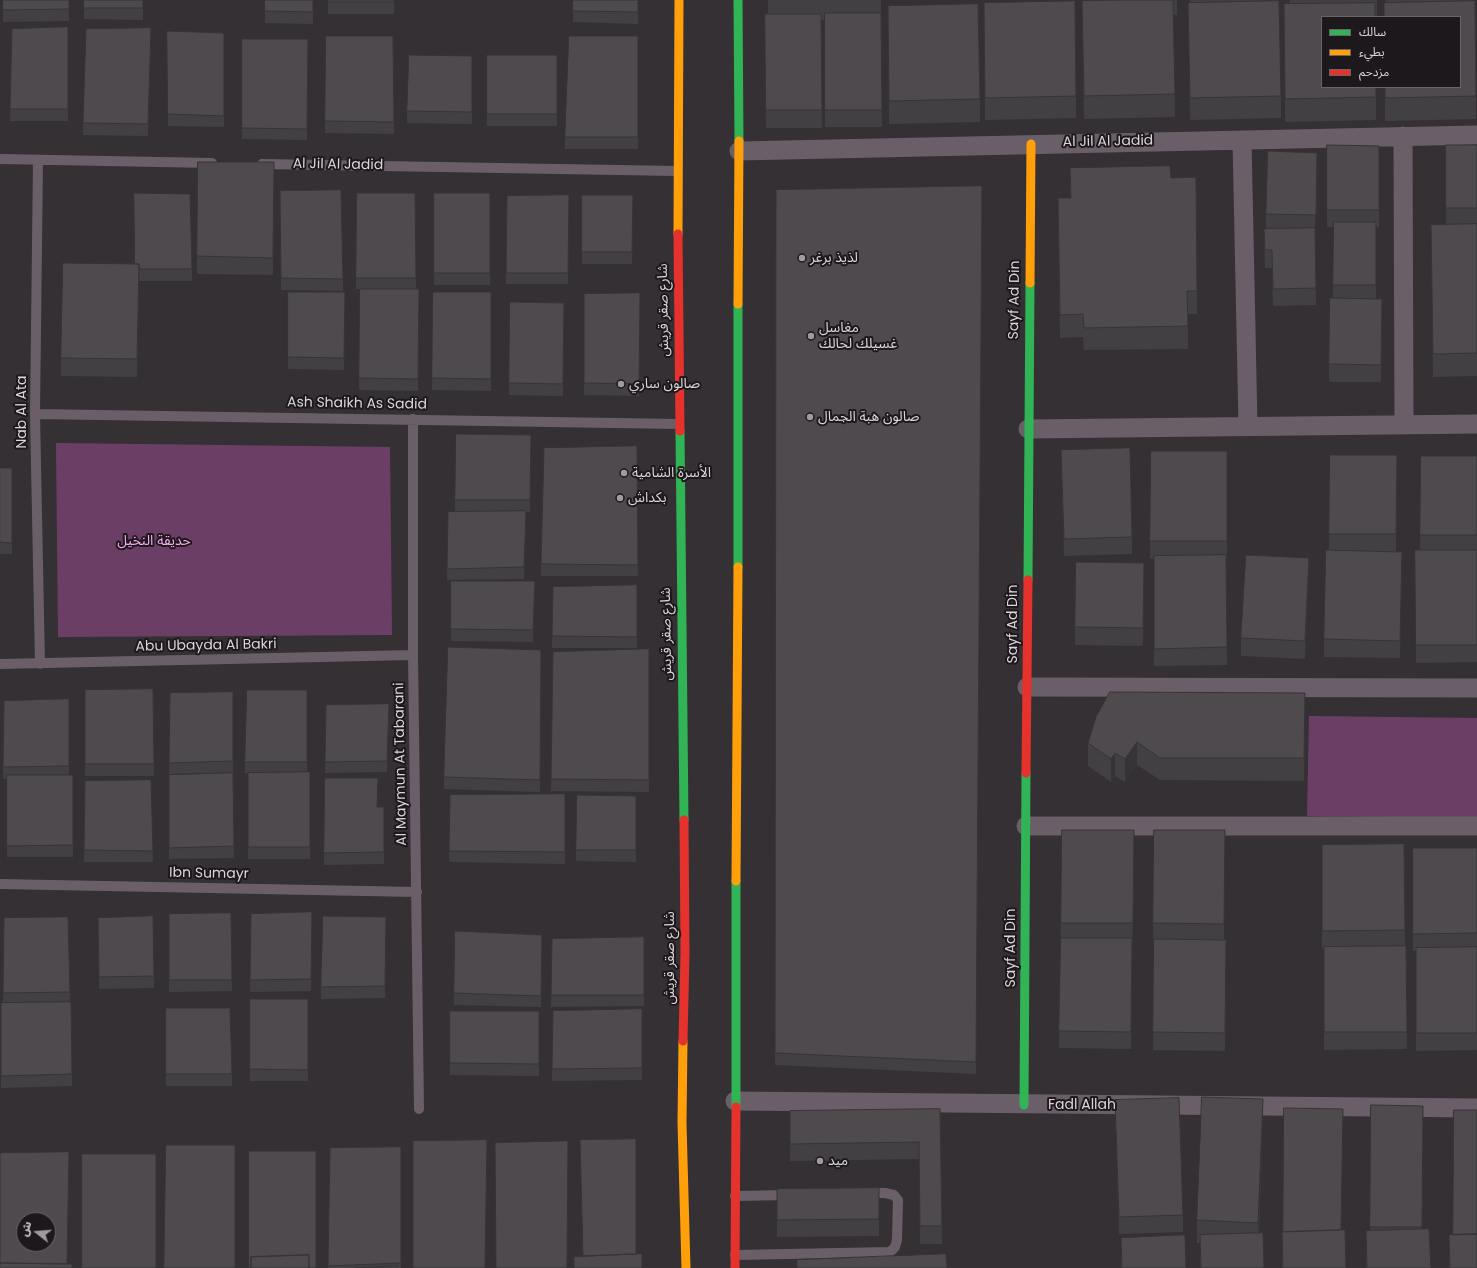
<!DOCTYPE html>
<html>
<head>
<meta charset="utf-8">
<style>
	body { margin:0 }
	#map { position:relative; width:1477px; height:1268px; overflow:hidden; background:#353034; font-family:Poppins,"Noto Sans Arabic",sans-serif }
	canvas { display:block }
	.legend { position:absolute; left:1321px; top:16px; width:140px; height:72px; box-sizing:border-box; background:#1c181b; border:1px solid #686467; margin:0; padding:5px 7px; list-style:none; font-size:12px; color:#dbd5da }
	.legend li { display:flex; align-items:center; gap:8px; height:20px }
	.legend b { width:20px; border:1px solid #686467 }
	.north { position:absolute; left:16px; top:1212px; width:40px; height:40px; box-sizing:border-box; background:#1c181b; border:1px solid #686467; border-radius:50%; rotate:287deg; font-size:11px; font-weight:700; line-height:16px; text-align:center; color:#dbd5da }
	.north::after { content:''; display:block; margin:auto; width:14px; height:18px; background:#a19ba0; clip-path:polygon(50% 0,100% 100%,50% 72%,0 100%) }
</style>
</head>
<body>
<div id="map">
<canvas width="1477" height="1268"></canvas>
<ul class="legend">
<li><b style="height:5px;background:#30b455"></b>سالك</li>
<li><b style="height:5px;background:#ff9f0a"></b>بطيء</li>
<li><b style="height:5px;background:#e5322d"></b>مزدحم</li>
</ul>
<div class="north">ش</div>
</div>
<script>
const c = document.querySelector('canvas').getContext('2d');
c.lineJoin = 'round';
function fill(path, color) { c.fillStyle = color; c.fill(path, 'evenodd'); }
function strokePath(path, color, width, dash) { c.strokeStyle = color; c.lineWidth = width; c.lineCap = dash ? 'butt' : 'round'; c.setLineDash(dash || []); c.stroke(path); }
function label(font, color, halo, rows, align = 'center') {
  c.font = font + ' Poppins,"Noto Sans Arabic",sans-serif'; c.lineWidth = 4; c.setLineDash([]); c.textBaseline = 'middle'; c.strokeStyle = halo; c.fillStyle = color; for (const [text, x, y, turn = 0] of rows) {
    c.save(); c.translate(x, y); c.rotate((+turn || 0) * Math.PI / 180); c.textAlign = isNaN(turn) ? turn : align; if (halo) c.strokeText(text, 0, 0); c.fillText(text, 0, 0); c.restore();
  }
}
fill(new Path2D(`
	M 56,443 L 390,447 L 392,635 L 58,637 Z
	M 1309,716 L 1477,718 L 1477,818 L 1307,816 Z`), '#6b3f65');
strokePath(new Path2D(`
	M 0,159 L 212,163
	M 38,160 L 35,414 L 40,664
	M 262,164 L 677,171
	M 35,414 L 679,424
	M 413,419 L 413,655 L 419,1109
	M 0,664 L 413,655
	M 0,884 L 417,892
	M 735,1196 L 790,1195
	M 735,1255 L 890,1252 L 895,1247 L 897,1240 L 898,1200 L 894,1195 L 885,1193 L 866,1193`), '#6a5f68', 10);
strokePath(new Path2D(`
	M 1403,136 L 1404,425
	M 1242,140 L 1248,426
	M 739,151 L 1477,135
	M 1028,429 L 1477,424
	M 1027,687 L 1477,688
	M 1026,826 L 1477,826
	M 735,1101 L 1477,1108`), '#6a5f68', 19);
strokePath(new Path2D(`
	M 738,0 L 739,141
	M 680,431 L 684,820
	M 738,567 L 738,304
	M 1028,580 L 1030,283
	M 1024,1105 L 1026,773
	M 736,1107 L 736,881`), '#30b455', 9);
strokePath(new Path2D(`
	M 678,234 L 679,0
	M 1030,283 L 1031,144
	M 738,304 L 739,141
	M 736,881 L 738,567
	M 683,1041 L 682,1123 L 686,1268`), '#ff9f0a', 9);
strokePath(new Path2D(`
	M 678,234 L 680,431
	M 1026,773 L 1028,580
	M 683,1041 L 685,953 L 684,820
	M 735,1268 L 736,1107`), '#e5322d', 9);
fill(new Path2D(`
	M 3,0 L 69,0 L 69,21 L 3,22 Z
	M 84,0 L 143,0 L 143,20 L 84,19 Z
	M 265,0 L 313,0 L 313,24 L 265,23 Z
	M 328,0 L 394,0 L 394,14 L 328,14 Z
	M 573,0 L 638,0 L 638,24 L 573,22 Z
	M 768,0 L 881,0 L 882,127 L 825,127 L 825,20 L 821,20 L 822,128 L 766,128 L 765,14 L 768,14 Z
	M 1090,0 L 1177,0 L 1177,15 L 1173,15 L 1175,117 L 1084,119 L 1082,1 L 1090,1 Z
	M 1190,0 L 1277,0 L 1281,96 L 1281,118 L 1190,120 L 1188,3 L 1190,2 Z
	M 1290,0 L 1377,0 L 1377,17 L 1322,17 L 1376,87 L 1376,120 L 1285,122 L 1284,4 L 1290,4 Z
	M 1386,0 L 1473,0 L 1476,96 L 1476,119 L 1385,121 L 1385,87 L 1460,87 L 1386,3 Z
	M 984,3 L 1076,96 L 1076,118 L 985,120 Z
	M 888,6 L 980,99 L 980,122 L 889,124 Z
	M 68,27 L 68,121 L 10,121 L 12,29 Z
	M 167,31 L 224,33 L 224,127 L 168,126 Z
	M 326,36 L 393,36 L 394,134 L 325,133 Z
	M 638,36 L 638,149 L 565,149 L 565,137 Z
	M 242,39 L 308,39 L 307,140 L 242,139 Z
	M 151,40 L 148,136 L 83,135 L 83,123 Z
	M 487,55 L 557,55 L 557,126 L 487,126 Z
	M 472,56 L 472,124 L 407,123 L 407,111 Z
	M 1327,145 L 1379,146 L 1379,227 L 1376,227 L 1376,299 L 1382,299 L 1381,382 L 1329,382 L 1329,364 L 1333,298 L 1334,227 L 1327,227 Z
	M 1446,145 L 1477,145 L 1477,376 L 1433,377 L 1431,225 L 1446,224 Z
	M 1070,168 L 1171,178 L 1197,291 L 1197,314 L 1188,314 L 1188,349 L 1084,350 L 1083,337 L 1060,338 L 1058,198 L 1070,198 Z
	M 1317,170 L 1315,232 L 1316,305 L 1273,306 L 1272,268 L 1265,268 L 1264,229 L 1266,229 L 1266,214 Z
	M 274,180 L 273,275 L 197,274 L 197,256 Z
	M 982,186 L 976,1074 L 775,1065 L 776,190 Z
	M 280,191 L 343,279 L 343,291 L 281,290 Z
	M 357,193 L 415,193 L 416,289 L 419,289 L 418,391 L 359,390 L 360,289 L 356,289 Z
	M 434,193 L 490,193 L 490,285 L 434,285 Z
	M 569,195 L 568,284 L 506,284 L 507,196 Z
	M 582,195 L 633,195 L 632,264 L 582,264 Z
	M 134,264 L 192,269 L 192,281 L 139,281 L 137,377 L 61,376 L 61,358 Z
	M 288,292 L 345,292 L 344,370 L 288,369 Z
	M 433,292 L 491,292 L 491,391 L 432,390 Z
	M 640,293 L 639,396 L 584,395 L 584,294 Z
	M 510,302 L 564,303 L 563,396 L 509,395 Z
	M 531,435 L 530,512 L 526,512 L 524,579 L 447,580 L 448,512 L 455,512 L 455,500 Z
	M 637,446 L 638,576 L 541,576 L 541,564 Z
	M 1061,450 L 1132,537 L 1132,554 L 1064,556 Z
	M 1151,451 L 1227,451 L 1227,559 L 1226,559 L 1227,665 L 1154,666 L 1154,559 L 1150,559 Z
	M 1330,455 L 1397,455 L 1396,552 L 1402,570 L 1400,658 L 1324,657 L 1324,639 L 1329,550 Z
	M 1421,456 L 1477,456 L 1477,662 L 1416,663 L 1415,550 L 1420,550 Z
	M 0,468 L 12,468 L 12,554 L 0,554 Z
	M 1309,576 L 1305,659 L 1241,656 L 1241,638 Z
	M 1144,580 L 1143,646 L 1075,645 L 1075,627 Z
	M 451,581 L 535,593 L 533,642 L 451,641 Z
	M 637,585 L 637,648 L 552,648 L 553,587 Z
	M 649,649 L 649,792 L 551,791 L 553,652 Z
	M 541,650 L 540,792 L 444,789 L 444,777 Z
	M 153,689 L 154,776 L 85,776 L 85,690 Z
	M 307,690 L 307,772 L 310,772 L 310,859 L 248,859 L 248,773 L 245,773 L 245,762 Z
	M 233,692 L 233,773 L 169,774 L 170,693 Z
	M 1305,693 L 1304,781 L 1160,780 L 1137,765 L 1125,782 L 1115,776 L 1111,782 L 1088,766 L 1088,743 Z
	M 69,699 L 69,775 L 73,775 L 73,857 L 7,857 L 7,779 L 3,779 L 4,701 Z
	M 326,705 L 389,716 L 387,772 L 325,773 Z
	M 233,773 L 234,858 L 169,859 L 169,775 Z
	M 325,778 L 377,807 L 384,807 L 384,864 L 324,865 Z
	M 151,780 L 153,862 L 84,862 L 85,781 Z
	M 565,794 L 565,864 L 449,862 L 449,851 Z
	M 636,796 L 636,862 L 576,861 L 576,850 Z
	M 1062,830 L 1134,830 L 1131,1049 L 1059,1048 Z
	M 1154,830 L 1225,830 L 1224,940 L 1226,957 L 1225,1051 L 1153,1050 L 1154,941 L 1153,941 Z
	M 1404,844 L 1405,946 L 1406,946 L 1407,1049 L 1324,1050 L 1324,948 L 1322,948 L 1322,845 Z
	M 1413,848 L 1477,848 L 1477,1050 L 1416,1051 L 1416,951 L 1413,951 Z
	M 312,912 L 311,991 L 250,992 L 251,914 Z
	M 231,913 L 232,991 L 169,992 L 169,914 Z
	M 386,917 L 385,998 L 321,999 L 321,987 Z
	M 4,918 L 70,992 L 70,1002 L 71,1002 L 72,1086 L 1,1088 L 1,1003 L 3,1003 Z
	M 98,918 L 154,976 L 154,988 L 99,989 Z
	M 542,935 L 541,1007 L 454,1005 L 454,993 Z
	M 644,937 L 644,1006 L 551,1007 L 552,939 Z
	M 250,999 L 308,999 L 308,1081 L 250,1081 Z
	M 166,1008 L 232,1074 L 232,1086 L 166,1086 Z
	M 642,1009 L 642,1080 L 552,1081 L 553,1011 Z
	M 450,1011 L 539,1011 L 539,1076 L 450,1075 Z
	M 1115,1100 L 1183,1215 L 1183,1232 L 1119,1234 Z
	M 1371,1105 L 1423,1106 L 1422,1229 L 1431,1268 L 1366,1268 L 1366,1231 L 1370,1231 Z
	M 940,1109 L 942,1244 L 920,1244 L 919,1159 L 790,1161 L 790,1111 Z
	M 1263,1122 L 1259,1233 L 1264,1268 L 1200,1268 L 1200,1243 L 1197,1243 L 1197,1220 Z
	M 401,1147 L 401,1268 L 328,1268 L 330,1148 Z
	M 879,1188 L 879,1236 L 777,1237 L 777,1189 Z
	M 1342,1230 L 1346,1268 L 1282,1268 L 1282,1232 Z
	M 1449,1235 L 1453,1235 L 1477,1268 L 1449,1268 Z
	M 1121,1238 L 1186,1268 L 1121,1268 Z`), '#434043');
fill(new Path2D(`
	M 1317,153 L 1317,170 L 1316,232 L 1316,215 Z
	M 1402,552 L 1402,570 L 1400,658 L 1400,641 Z
	M 1309,558 L 1309,576 L 1305,659 L 1305,641 Z
	M 535,581 L 535,593 L 533,642 L 533,630 Z
	M 1137,742 L 1137,765 L 1125,782 L 1125,759 Z
	M 1115,753 L 1115,776 L 1111,782 L 1111,759 Z
	M 1263,1099 L 1263,1122 L 1258,1245 L 1258,1223 Z`), '#373437');
const building = new Path2D(`
	M 3,0 L 69,0 L 69,9 L 3,10 Z
	M 84,0 L 143,0 L 143,8 L 84,8 Z
	M 265,0 L 313,0 L 313,12 L 265,11 Z
	M 328,0 L 394,0 L 394,2 L 328,2 Z
	M 573,0 L 638,0 L 638,12 L 573,11 Z
	M 1127,0 L 1173,0 L 1175,94 L 1084,96 L 1082,1 Z
	M 1075,1 L 1076,96 L 985,98 L 984,3 Z
	M 1279,1 L 1281,96 L 1190,98 L 1188,3 Z
	M 1475,1 L 1476,96 L 1385,98 L 1385,87 L 1460,87 L 1460,17 L 1384,17 L 1384,3 Z
	M 1375,3 L 1375,17 L 1322,17 L 1322,87 L 1376,87 L 1376,97 L 1285,99 L 1284,4 Z
	M 978,4 L 980,99 L 889,101 L 888,6 Z
	M 825,13 L 881,13 L 882,110 L 825,110 Z
	M 765,14 L 821,14 L 822,110 L 766,110 Z
	M 68,27 L 68,109 L 10,109 L 12,29 Z
	M 151,28 L 148,124 L 83,123 L 86,29 Z
	M 167,31 L 224,33 L 224,116 L 168,114 Z
	M 326,36 L 393,36 L 394,122 L 325,121 Z
	M 569,36 L 638,36 L 638,137 L 565,137 Z
	M 242,39 L 308,39 L 307,129 L 242,128 Z
	M 409,55 L 472,56 L 472,112 L 407,111 Z
	M 487,55 L 557,55 L 557,114 L 487,114 Z
	M 1327,145 L 1379,146 L 1379,210 L 1327,210 Z
	M 1446,145 L 1477,145 L 1477,208 L 1446,208 Z
	M 1268,151 L 1317,153 L 1316,215 L 1266,214 Z
	M 198,162 L 274,162 L 273,258 L 197,256 Z
	M 1170,166 L 1171,178 L 1196,177 L 1197,291 L 1187,291 L 1188,326 L 1084,328 L 1083,314 L 1060,315 L 1058,198 L 1071,198 L 1070,168 Z
	M 982,186 L 976,1062 L 775,1053 L 776,190 Z
	M 341,190 L 343,279 L 281,278 L 280,191 Z
	M 134,193 L 190,194 L 192,269 L 139,269 L 139,264 L 135,264 Z
	M 357,193 L 415,193 L 416,278 L 356,278 Z
	M 434,193 L 490,193 L 490,273 L 434,273 Z
	M 569,195 L 568,273 L 506,273 L 507,196 Z
	M 582,195 L 633,195 L 632,252 L 582,252 Z
	M 1334,222 L 1376,222 L 1376,285 L 1333,285 Z
	M 1477,224 L 1477,353 L 1433,354 L 1431,225 Z
	M 1315,228 L 1316,288 L 1273,289 L 1272,250 L 1265,250 L 1264,229 Z
	M 63,263 L 139,264 L 137,359 L 61,358 Z
	M 360,289 L 419,289 L 418,379 L 359,378 Z
	M 288,292 L 345,292 L 344,358 L 288,357 Z
	M 433,292 L 491,292 L 491,379 L 432,378 Z
	M 640,293 L 639,384 L 584,383 L 584,294 Z
	M 1330,298 L 1382,299 L 1381,365 L 1329,364 Z
	M 510,302 L 564,303 L 563,384 L 509,383 Z
	M 456,434 L 531,435 L 530,500 L 455,500 Z
	M 637,446 L 638,565 L 541,564 L 544,448 Z
	M 1130,448 L 1132,537 L 1064,539 L 1061,450 Z
	M 1151,451 L 1227,451 L 1227,541 L 1150,541 Z
	M 1330,455 L 1397,455 L 1396,534 L 1329,534 Z
	M 1421,456 L 1477,456 L 1477,535 L 1420,535 Z
	M 0,468 L 12,468 L 12,543 L 0,542 Z
	M 526,511 L 524,567 L 447,569 L 448,512 Z
	M 1326,550 L 1402,552 L 1400,641 L 1324,639 Z
	M 1415,550 L 1477,550 L 1477,645 L 1416,645 Z
	M 1226,555 L 1227,647 L 1154,649 L 1154,556 Z
	M 1246,555 L 1309,558 L 1305,641 L 1241,638 Z
	M 1076,562 L 1144,563 L 1143,628 L 1075,627 Z
	M 451,581 L 535,581 L 533,630 L 451,629 Z
	M 637,585 L 637,637 L 552,636 L 553,587 Z
	M 448,647 L 541,650 L 540,780 L 444,777 Z
	M 649,649 L 649,780 L 551,779 L 553,652 Z
	M 153,689 L 154,764 L 85,764 L 85,690 Z
	M 247,690 L 307,690 L 307,762 L 245,762 Z
	M 233,692 L 233,761 L 169,763 L 170,693 Z
	M 1110,692 L 1305,693 L 1304,758 L 1160,758 L 1137,742 L 1125,759 L 1115,753 L 1111,759 L 1088,743 L 1096,717 Z
	M 69,699 L 69,766 L 3,767 L 4,701 Z
	M 389,704 L 387,761 L 325,762 L 326,705 Z
	M 310,772 L 310,847 L 248,847 L 248,773 Z
	M 233,773 L 234,846 L 169,848 L 169,775 Z
	M 7,775 L 73,775 L 73,845 L 7,846 Z
	M 325,778 L 378,778 L 377,807 L 384,807 L 384,852 L 324,853 Z
	M 151,780 L 153,851 L 84,850 L 85,781 Z
	M 565,794 L 565,852 L 449,851 L 450,795 Z
	M 577,795 L 636,796 L 636,850 L 576,850 Z
	M 1062,830 L 1134,830 L 1133,923 L 1061,923 Z
	M 1154,830 L 1225,830 L 1224,924 L 1153,923 Z
	M 1404,844 L 1405,930 L 1322,931 L 1322,845 Z
	M 1413,848 L 1477,848 L 1477,933 L 1413,934 Z
	M 312,912 L 311,979 L 250,980 L 251,914 Z
	M 231,913 L 232,980 L 169,980 L 169,914 Z
	M 153,916 L 154,976 L 99,977 L 98,918 Z
	M 323,916 L 386,917 L 385,986 L 321,987 Z
	M 68,917 L 70,992 L 3,993 L 4,918 Z
	M 455,931 L 542,935 L 541,996 L 454,993 Z
	M 644,937 L 644,995 L 551,995 L 552,939 Z
	M 1061,938 L 1132,938 L 1131,1032 L 1059,1031 Z
	M 1154,939 L 1226,940 L 1225,1033 L 1153,1032 Z
	M 1406,946 L 1407,1032 L 1324,1032 L 1324,947 Z
	M 1477,947 L 1477,1033 L 1416,1033 L 1416,948 Z
	M 250,999 L 308,999 L 308,1070 L 250,1069 Z
	M 71,1002 L 72,1074 L 1,1076 L 1,1003 Z
	M 166,1008 L 230,1008 L 232,1074 L 166,1074 Z
	M 642,1009 L 642,1068 L 552,1069 L 553,1011 Z
	M 450,1011 L 539,1011 L 539,1064 L 450,1063 Z
	M 1202,1097 L 1263,1099 L 1258,1223 L 1197,1220 Z
	M 1179,1098 L 1183,1215 L 1119,1217 L 1115,1100 Z
	M 1371,1105 L 1423,1106 L 1422,1227 L 1370,1227 Z
	M 1284,1108 L 1343,1109 L 1341,1230 L 1283,1232 Z
	M 940,1109 L 942,1226 L 920,1226 L 919,1142 L 790,1144 L 790,1111 Z
	M 1454,1110 L 1477,1110 L 1477,1234 L 1453,1235 Z
	M 636,1139 L 636,1254 L 583,1256 L 580,1140 Z
	M 487,1140 L 485,1268 L 413,1268 L 413,1141 Z
	M 568,1141 L 567,1268 L 496,1268 L 495,1143 Z
	M 166,1145 L 235,1145 L 235,1268 L 164,1268 Z
	M 401,1147 L 401,1263 L 328,1266 L 330,1148 Z
	M 249,1151 L 316,1151 L 316,1268 L 309,1268 L 309,1255 L 251,1257 L 251,1268 L 249,1268 Z
	M 69,1152 L 67,1264 L 0,1263 L 0,1265 L 0,1153 ZM 24,1220 L 48,1220 L 48,1244 L 24,1244 Z
	M 82,1154 L 156,1154 L 156,1268 L 82,1268 Z
	M 879,1188 L 879,1219 L 777,1220 L 777,1189 Z
	M 1429,1229 L 1431,1268 L 1367,1268 L 1366,1231 Z
	M 1345,1230 L 1346,1268 L 1283,1268 L 1282,1232 Z
	M 1263,1233 L 1264,1268 L 1201,1268 L 1200,1235 Z
	M 1477,1234 L 1477,1268 L 1450,1268 L 1449,1235 Z
	M 1185,1235 L 1186,1268 L 1122,1268 L 1121,1238 Z
	M 642,1254 L 642,1268 L 574,1268 L 574,1257 Z
	M 946,1254 L 947,1268 L 797,1268 L 797,1260 Z
	M 309,1255 L 309,1268 L 251,1268 L 251,1257 Z
	M 0,1263 L 72,1264 L 72,1268 L 0,1268 Z
	M 397,1266 L 397,1268 L 355,1268 Z`);
fill(building, '#4e4a4e');
strokePath(building, '#373437', 1);
for (const [x, y, r, color] of [
	[802,258,4,"#a19ba0"],
	[811,336,4,"#a19ba0"],
	[621,384,4,"#a19ba0"],
	[810,417,4,"#a19ba0"],
	[624,473,4,"#a19ba0"],
	[620,498,4,"#a19ba0"],
	[820,1161,4,"#a19ba0"]
]) { const dot = new Path2D(); dot.arc(x, y, r, 0, 2 * Math.PI); c.fillStyle = color; c.fill(dot); strokePath(dot, '#1c181b', 1.5); }
label('14px', '#dbd5da', '#1c181b', [
	["Al Jil Al Jadid",1108,142,-1],
	["Al Jil Al Jadid",338,165,1],
	["Sayf Ad Din",1015,300,-89],
	["شارع صقر قريش",664,310,-91],
	["Ash Shaikh As Sadid",357,404,1],
	["Nab Al Ata",22,412,-90],
	["Sayf Ad Din",1013,624,-90],
	["شارع صقر قريش",667,634,-91],
	["Abu Ubayda Al Bakri",206,646,-1],
	["Al Maymun At Tabarani",401,764,-91],
	["Ibn Sumayr",209,874,1],
	["Sayf Ad Din",1011,948,-90],
	["شارع صقر قريش",670,958,-90],
	["Fadl Allah",1082,1105]
]);
label('14px', '#dbd5da', '#1c181b', [
	["لذيذ برغر",810,258],
	["مغاسل",819,328],
	["غسيلك لحالك",819,344],
	["صالون ساري",629,384],
	["صالون هبة الجمال",818,417],
	["الأسرة الشامية",632,473],
	["بكداش",628,498],
	["ميد",828,1161]
], 'left');
label('14px', '#f8aaee', '#1c181b', [
	["حديقة النخيل",154,541]
]);
</script>
</body>
</html>
